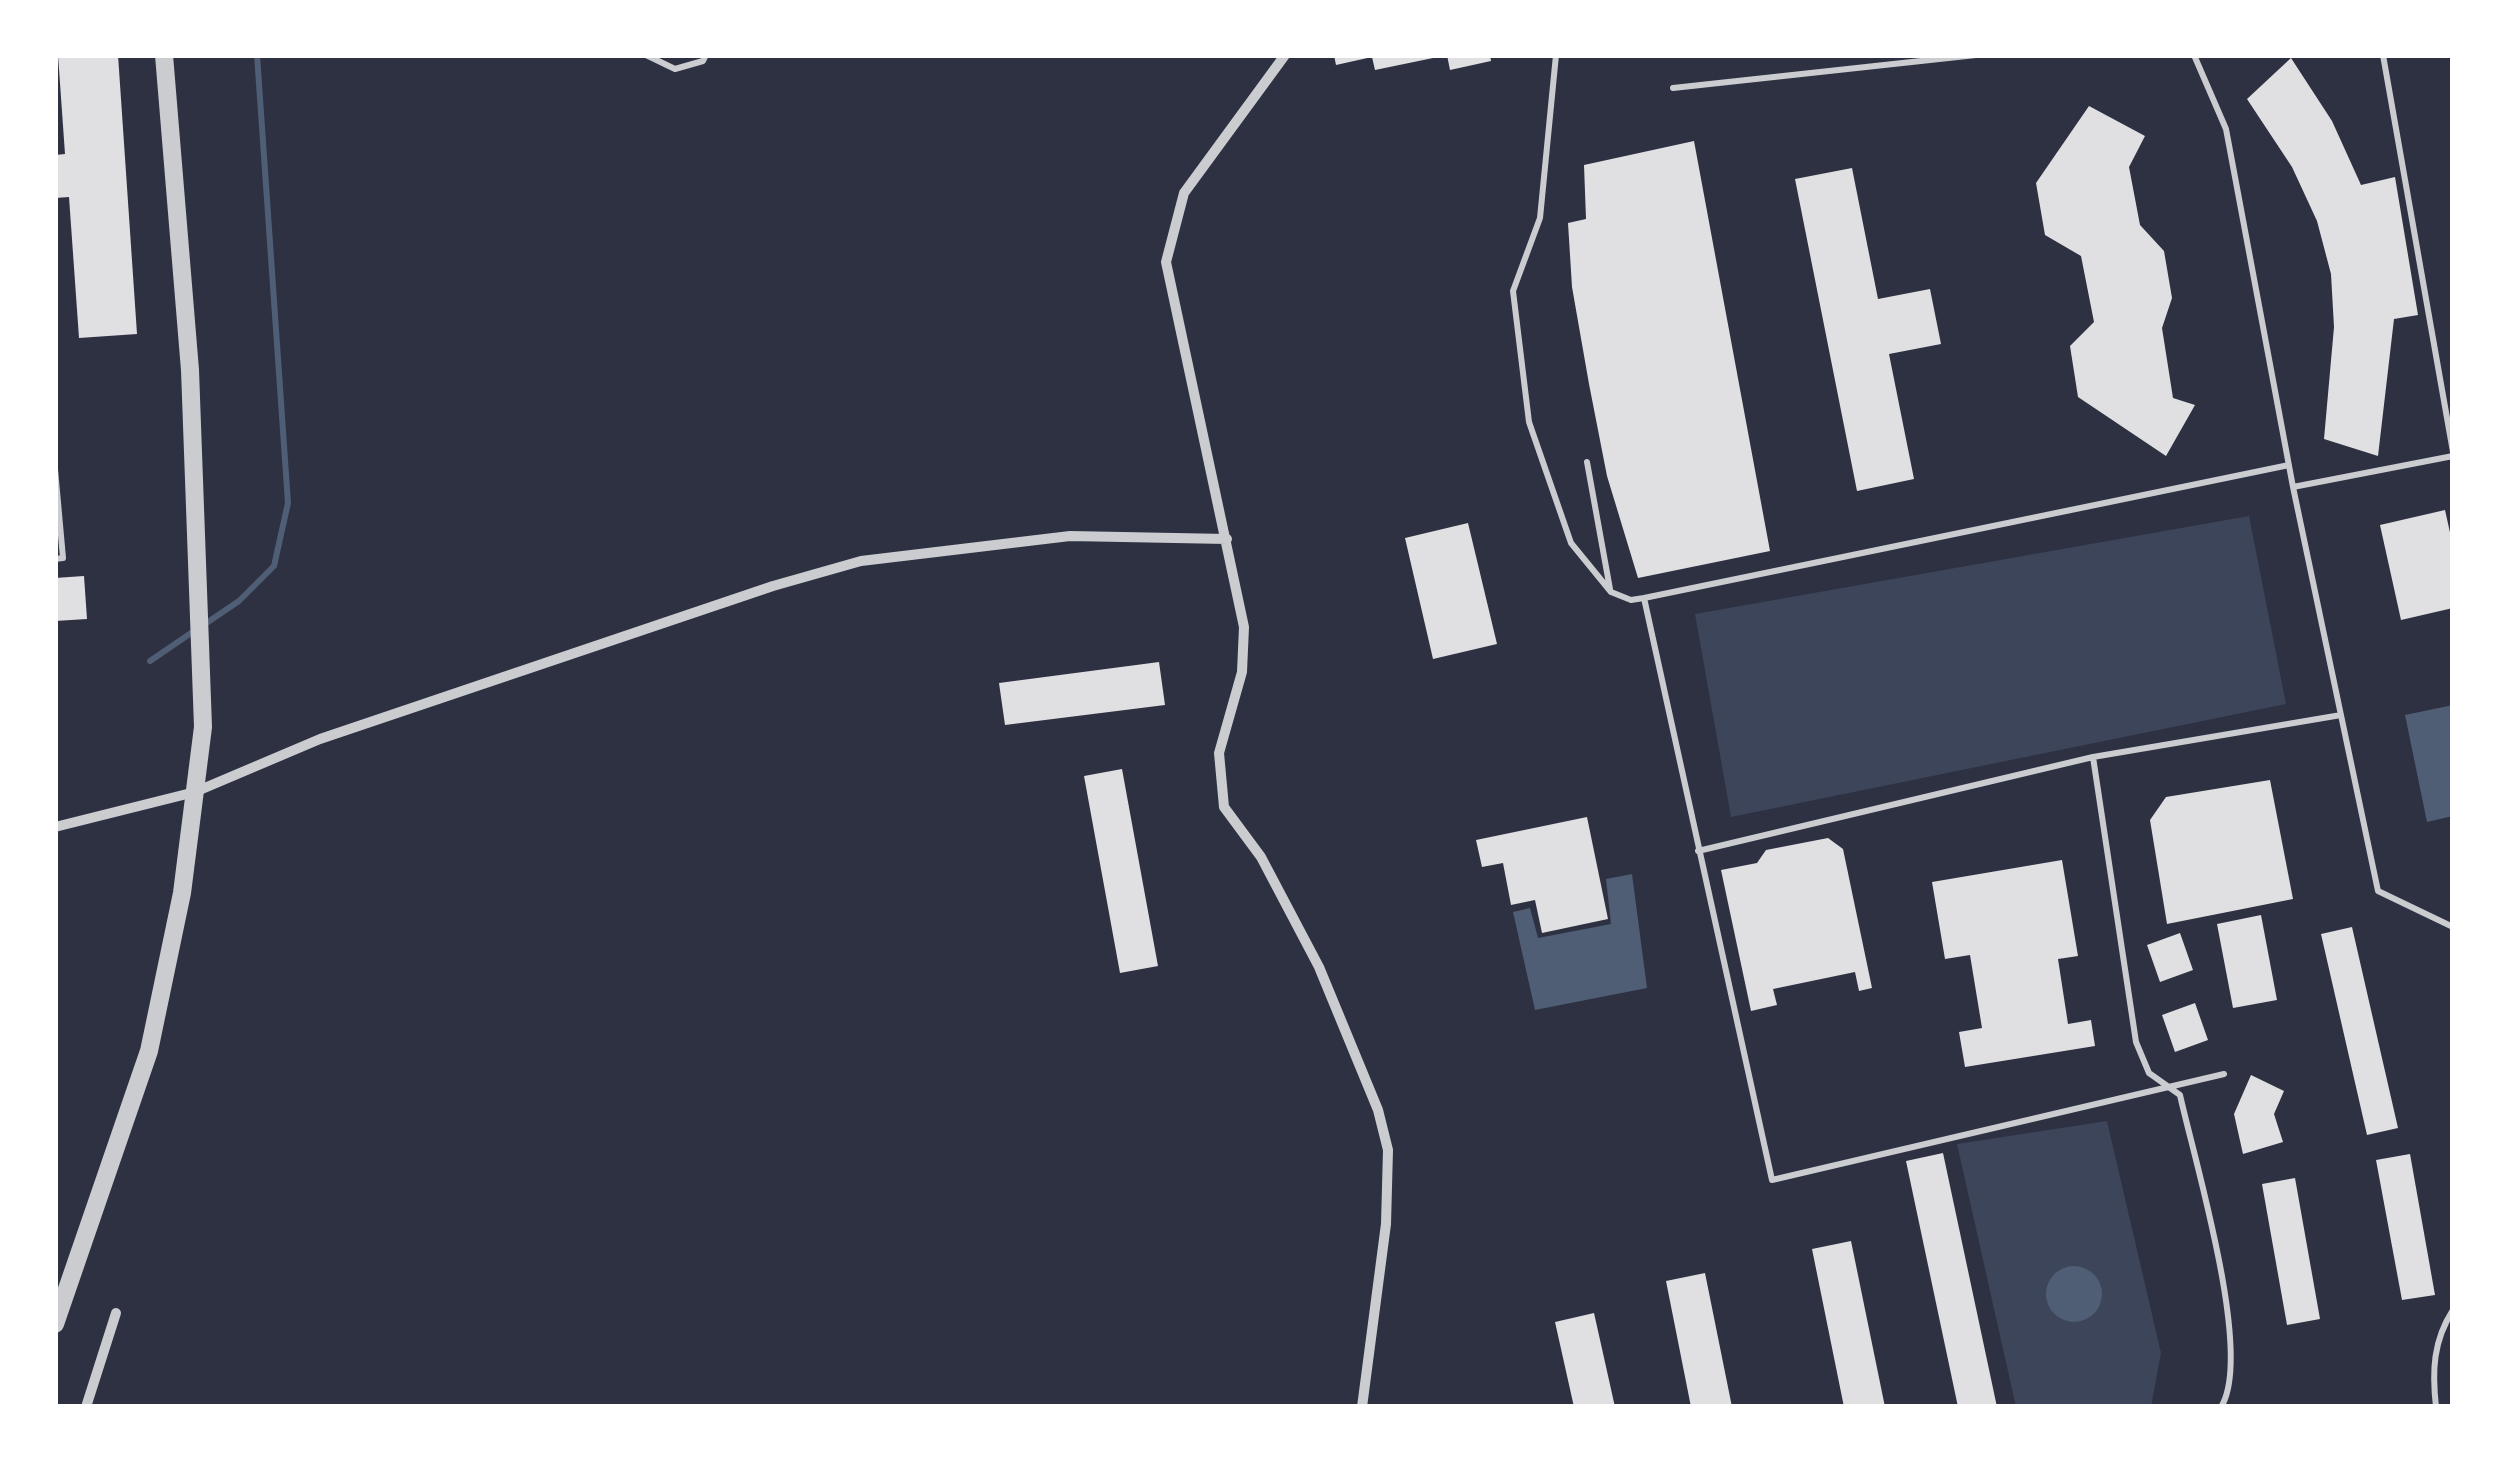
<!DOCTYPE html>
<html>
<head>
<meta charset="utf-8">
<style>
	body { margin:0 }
	#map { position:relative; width:2508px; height:1462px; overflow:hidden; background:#2d3142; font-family:Rubik,sans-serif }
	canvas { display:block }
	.frame { position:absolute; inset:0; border:58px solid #fff; pointer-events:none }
</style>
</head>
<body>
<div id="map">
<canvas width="2508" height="1462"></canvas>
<div class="frame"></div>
</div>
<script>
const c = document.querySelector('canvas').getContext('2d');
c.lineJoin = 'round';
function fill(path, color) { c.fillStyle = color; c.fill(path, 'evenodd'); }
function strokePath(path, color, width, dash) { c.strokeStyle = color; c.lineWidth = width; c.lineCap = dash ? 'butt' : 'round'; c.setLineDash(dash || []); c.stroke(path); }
fill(new Path2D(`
	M 2249,516 L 2286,704 L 1731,817 L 1695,614 Z
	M 2107,1121 L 2161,1353 L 2151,1407 L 2016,1407 L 1957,1144 Z`), '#3c4559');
fill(new Path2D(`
	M 2453,705 L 2453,816 L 2427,822 L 2405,715 Z
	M 1632,874 L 1647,988 L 1535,1010 L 1513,912 L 1530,908 L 1538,938 L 1611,924 L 1606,879 Z
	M2046 1294a28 28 0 1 1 56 0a28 28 0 1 1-56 0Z`), '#4f5d75');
strokePath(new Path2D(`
	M 205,624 L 239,601 L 274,566 L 288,503 L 257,55
	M 150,661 L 194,631`), '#4f5d75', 6);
fill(new Path2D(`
	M 58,55 L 118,55 L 137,334 L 79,338 L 69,197 L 55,198 L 55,155 L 65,154 Z
	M 1334,55 L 1437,55 L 1438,57 L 1375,70 L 1372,57 L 1336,65 Z
	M 1447,55 L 1490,55 L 1491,61 L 1450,70 Z
	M 2291,58 L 2332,121 L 2361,185 L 2395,177 L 2418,315 L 2394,319 L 2378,456 L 2324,439 L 2334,327 L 2331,274 L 2317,221 L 2292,167 L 2247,99 Z
	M 2089,106 L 2145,136 L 2129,167 L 2140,225 L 2164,251 L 2172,298 L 2162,328 L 2173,398 L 2195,405 L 2166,456 L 2078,397 L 2070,346 L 2094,322 L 2081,256 L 2045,235 L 2036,183 Z
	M 1694,141 L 1770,551 L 1638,578 L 1607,476 L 1589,384 L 1572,287 L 1568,223 L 1586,219 L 1584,165 Z
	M 1852,168 L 1878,299 L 1930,289 L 1941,344 L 1889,354 L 1914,479 L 1857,491 L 1795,179 Z
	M 2445,510 L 2453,546 L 2453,608 L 2401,620 L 2380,525 Z
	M 1468,523 L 1497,644 L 1433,659 L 1405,538 Z
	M 84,576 L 87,619 L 55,621 L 55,578 Z
	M 1159,662 L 1165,705 L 1005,725 L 999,683 Z
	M 1122,769 L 1158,966 L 1120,973 L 1084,776 Z
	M 2270,780 L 2293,899 L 2167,924 L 2150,820 L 2166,797 Z
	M 1587,817 L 1608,919 L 1542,933 L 1535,900 L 1511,905 L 1503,863 L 1482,867 L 1476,840 Z
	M 1828,838 L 1843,849 L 1872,988 L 1859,991 L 1855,972 L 1773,989 L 1777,1005 L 1751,1011 L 1721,870 L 1757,863 L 1766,850 Z
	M 2062,860 L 2078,956 L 2058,959 L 2068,1024 L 2091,1020 L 2095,1046 L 1965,1067 L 1959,1032 L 1982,1028 L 1970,955 L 1945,959 L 1932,882 Z
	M 2261,915 L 2277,1000 L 2233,1008 L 2217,924 Z
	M 2352,927 L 2398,1128 L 2367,1135 L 2321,934 Z
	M 2180,933 L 2193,970 L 2160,982 L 2147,945 Z
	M 2195,1003 L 2208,1040 L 2175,1052 L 2162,1015 Z
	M 2251,1075 L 2284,1091 L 2274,1114 L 2283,1142 L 2243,1154 L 2234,1114 Z
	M 1943,1153 L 1997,1407 L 1958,1407 L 1906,1161 Z
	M 2410,1154 L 2435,1295 L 2402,1300 L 2376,1160 Z
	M 2295,1178 L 2320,1319 L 2287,1325 L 2262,1184 Z
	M 1851,1241 L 1885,1407 L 1844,1407 L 1812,1249 Z
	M 1705,1273 L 1732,1407 L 1691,1407 L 1666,1281 Z
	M 1594,1313 L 1615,1407 L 1574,1407 L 1555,1322 Z`), '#e0e0e3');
strokePath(new Path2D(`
	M 646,55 L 675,69 L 703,61 L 706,55
	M 1556,55 L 1540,218 L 1513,291 L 1529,422 L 1571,543 L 1611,592 L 1631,600 L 1644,598 L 1772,1180 L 2224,1074
	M 2194,55 L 2226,129 L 2293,487 L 2378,891 L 2453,927
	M 2383,55 L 2453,452
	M 1673,88 L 1976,55
	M 1587,462 L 1610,589
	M 55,469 L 63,558 L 55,559
	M 2293,487 L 2453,456
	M 1644,598 L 2289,465
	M 2093,757 L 2136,1042 L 2149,1073 L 2180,1095 C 2194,1159 2254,1355 2221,1407
	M 1698,851 L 2093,757 L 2341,715
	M 2436,1407 C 2432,1371 2433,1341 2453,1310`), '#caccd0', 6);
strokePath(new Path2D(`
	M 1285,55 L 1184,193 L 1166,262 L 1244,627 L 1242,672 L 1219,753 L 1224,807 L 1261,857 L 1319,967 L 1378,1110 L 1388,1150 L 1386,1224 L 1362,1407
	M 55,827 L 195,792 L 320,739 L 773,586 L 861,561 L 1070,536 L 1227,539
	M 86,1407 L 116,1313`), '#caccd0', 10);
strokePath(new Path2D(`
	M 55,1324 L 149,1051 L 182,893 L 203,727 L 190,370 L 164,55`), '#caccd0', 18);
</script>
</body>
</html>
